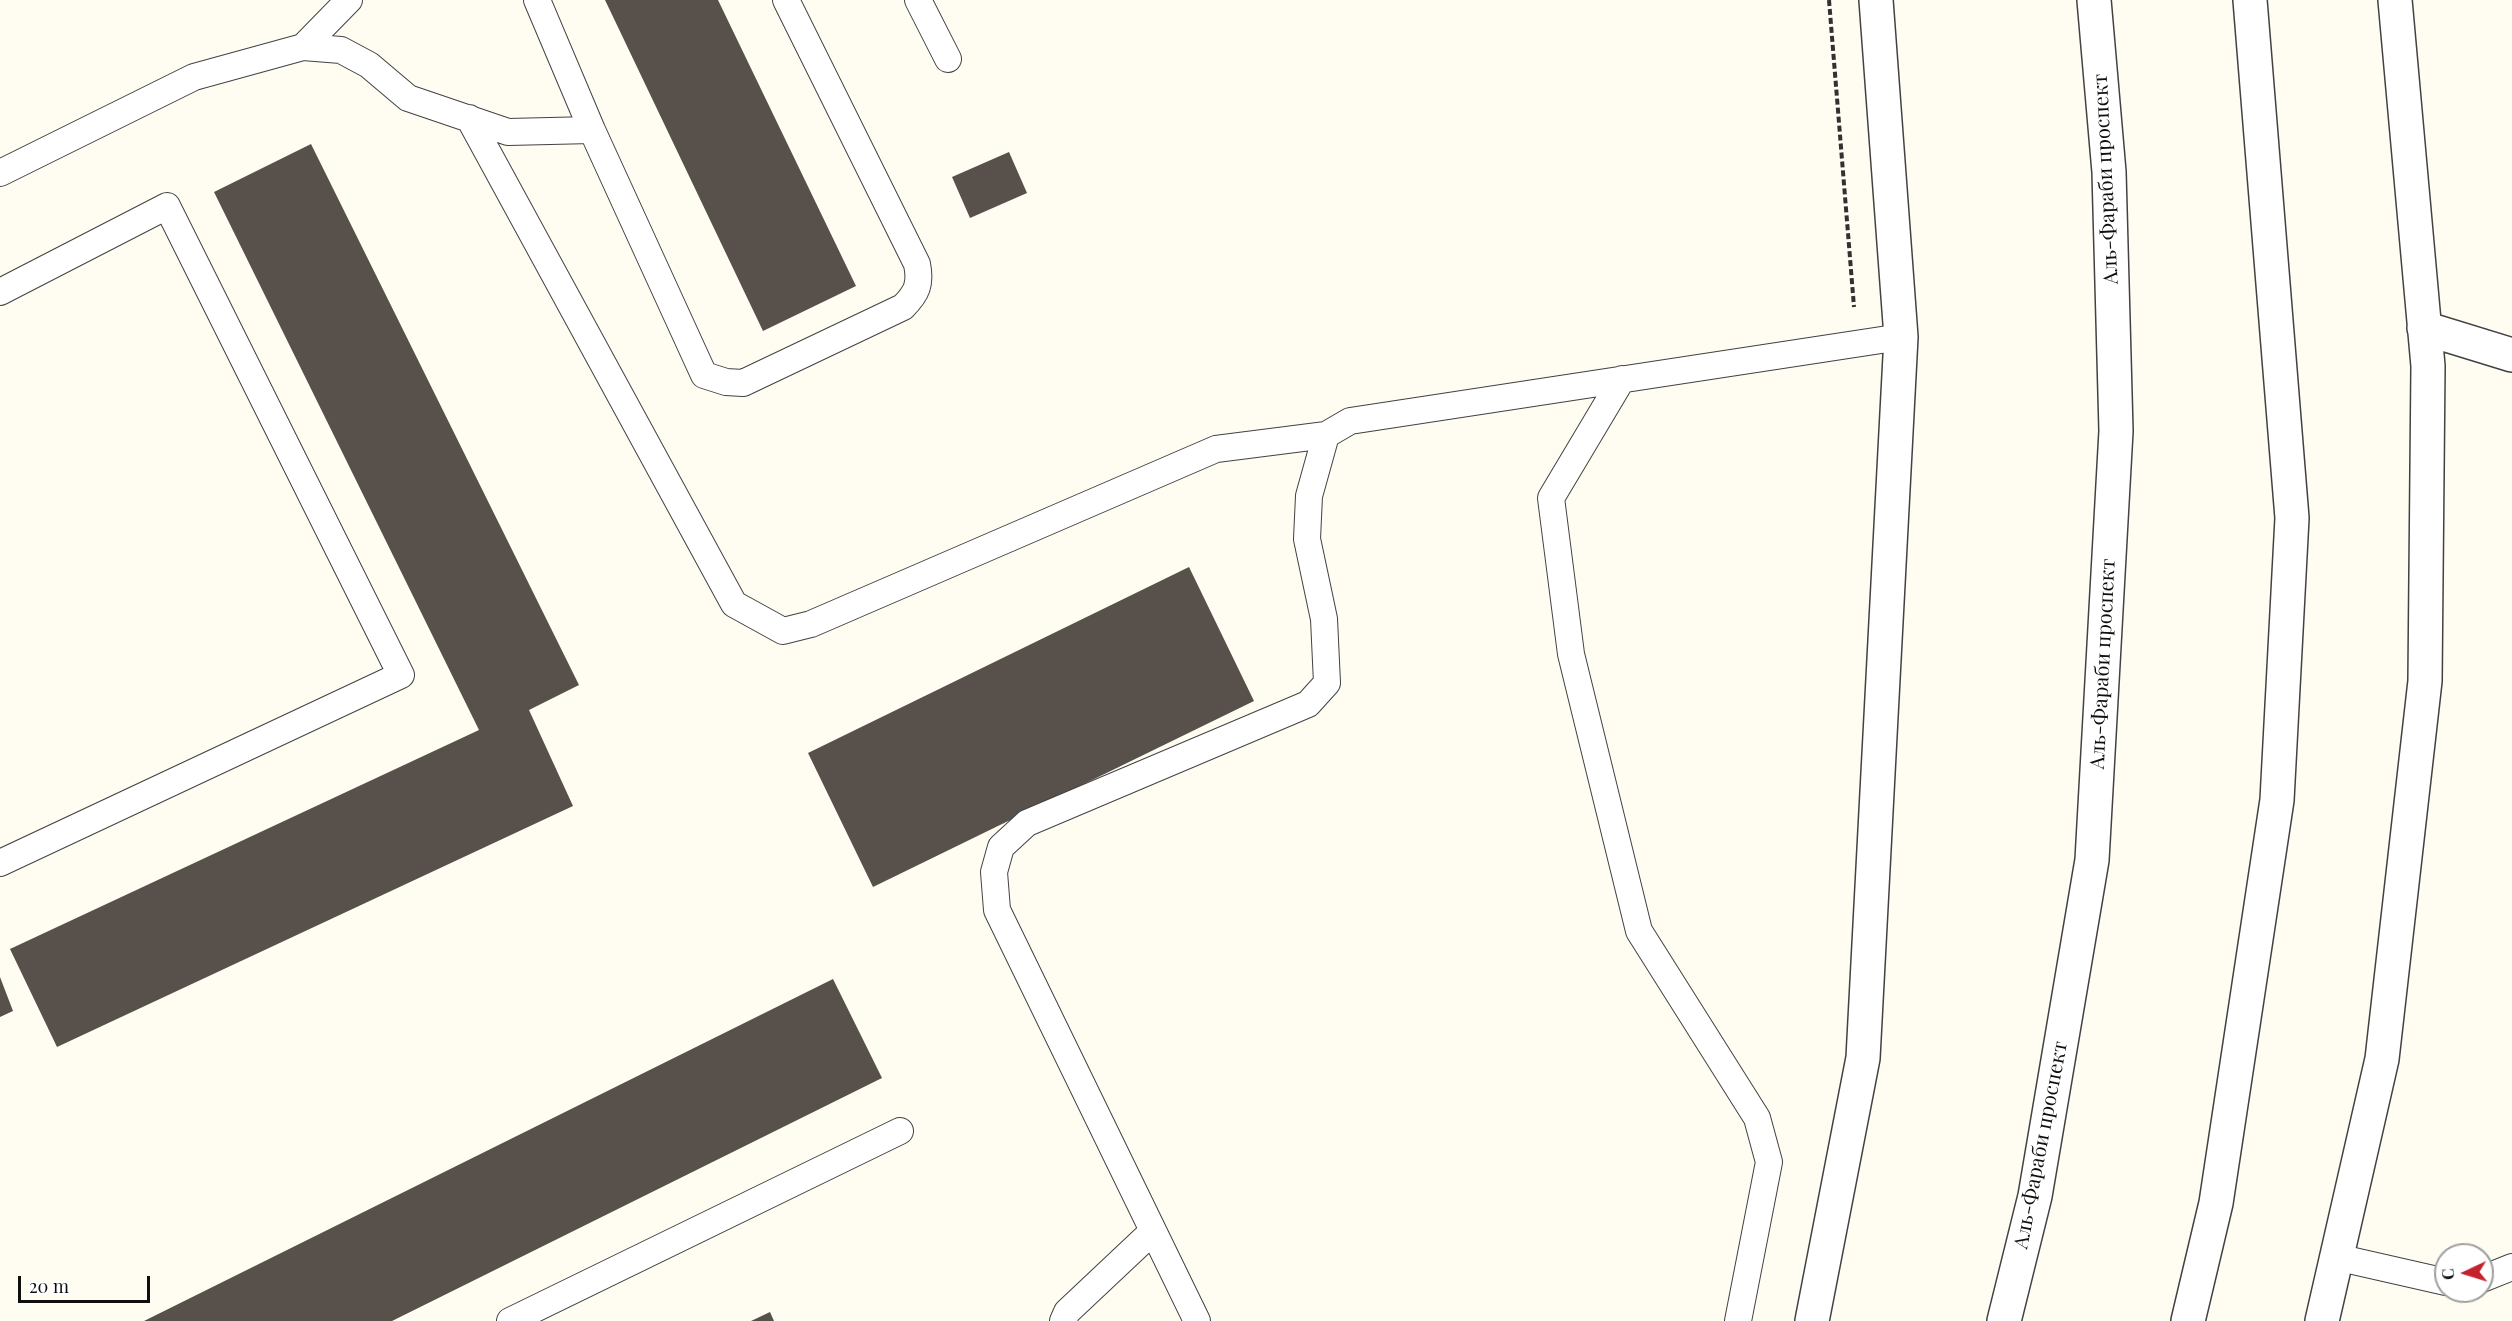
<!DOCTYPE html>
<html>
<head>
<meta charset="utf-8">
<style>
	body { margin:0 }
	#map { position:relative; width:2512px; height:1321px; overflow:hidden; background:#fffcf1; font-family:"Playfair Display",serif }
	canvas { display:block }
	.north { position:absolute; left:2434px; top:1243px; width:60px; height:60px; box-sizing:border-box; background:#fff; border:2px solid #9f9f9f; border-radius:50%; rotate:266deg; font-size:16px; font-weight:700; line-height:24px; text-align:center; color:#0f0f0f }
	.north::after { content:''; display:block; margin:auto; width:21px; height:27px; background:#c4222f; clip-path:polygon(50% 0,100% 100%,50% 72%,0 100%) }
	.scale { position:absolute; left:18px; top:1276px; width:132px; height:27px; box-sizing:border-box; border:3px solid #0f0f0f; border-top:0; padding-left:8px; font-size:18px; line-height:21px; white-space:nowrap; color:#0f0f0f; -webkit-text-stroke:4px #fff; paint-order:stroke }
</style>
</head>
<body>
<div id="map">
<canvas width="2512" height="1321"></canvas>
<div class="north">С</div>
<div class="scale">20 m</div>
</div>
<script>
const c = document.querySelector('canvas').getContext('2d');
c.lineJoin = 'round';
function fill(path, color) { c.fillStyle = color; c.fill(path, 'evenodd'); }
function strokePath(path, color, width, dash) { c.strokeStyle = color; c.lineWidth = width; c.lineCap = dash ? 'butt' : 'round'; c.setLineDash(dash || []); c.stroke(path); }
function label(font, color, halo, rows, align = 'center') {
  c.font = font + ' "Playfair Display",serif'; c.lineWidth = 6; c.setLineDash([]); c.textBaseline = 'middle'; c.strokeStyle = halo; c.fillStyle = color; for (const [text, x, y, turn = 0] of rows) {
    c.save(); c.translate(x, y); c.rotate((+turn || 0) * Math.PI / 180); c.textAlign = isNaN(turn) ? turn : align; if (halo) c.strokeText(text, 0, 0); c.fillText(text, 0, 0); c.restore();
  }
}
fill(new Path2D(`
	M 605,0 L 718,0 L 856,286 L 763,331 Z
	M 311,144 L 579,685 L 529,710 L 573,806 L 57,1047 L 10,949 L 479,730 L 214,192 Z
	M 1009,152 L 1027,193 L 970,218 L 952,177 Z
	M 1189,567 L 1254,701 L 873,887 L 808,753 Z
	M 0,977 L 13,1011 L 0,1017 Z
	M 833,979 L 882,1078 L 392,1321 L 144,1321 Z
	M 770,1312 L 774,1321 L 751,1321 Z`), '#58504b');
const service = new Path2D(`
	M 537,0 L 592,130
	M 918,0 L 948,59
	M 303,47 L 341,50 L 369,65 L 408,98 L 508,132 L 592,130 L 704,375 L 726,382 L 743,383 L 903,307 C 917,293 921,284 917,264 L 786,0
	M 469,118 L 734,604 L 783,631 L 811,624 L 1216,449 L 1326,435
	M 0,173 L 194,77 L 303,47 L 349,0
	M 0,292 L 167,206 L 401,675 L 0,863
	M 1622,379 L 1551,498 L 1571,654 L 1639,931 L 1757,1118 L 1769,1162 L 1738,1321
	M 2336,1257 L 2446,1282
	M 2482,1279 L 2512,1267
	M 510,1321 L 900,1131
	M 1063,1321 L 1067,1312 L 1153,1231
	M 1197,1321 L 997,910 L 994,872 L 1001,847 L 1027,823 L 1308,704 L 1327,683 L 1324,619 L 1307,539 L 1309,496 L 1326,435 L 1350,421 L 1901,337`);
const minor = new Path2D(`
	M 2424,328 L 2512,355
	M 1812,1321 L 1863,1058 L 1901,337 L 1876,0
	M 2322,1321 L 2382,1059 L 2425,681 L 2428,366 L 2395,0`);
const tertiary = new Path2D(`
	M 2004,1321 L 2035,1196 L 2092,860 L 2116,431 L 2109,172 L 2094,0
	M 2188,1321 L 2216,1203 L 2277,800 L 2292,518 L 2250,0`);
strokePath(service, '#424242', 28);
strokePath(minor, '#424242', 36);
strokePath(tertiary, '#424242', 36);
strokePath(new Path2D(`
	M 1829,0 L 1854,307`), '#313131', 4, [6, 3]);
strokePath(service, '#fff', 26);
strokePath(minor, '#fff', 33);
strokePath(tertiary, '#fff', 33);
label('20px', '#0f0f0f', '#fff', [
	["Аль-Фараби проспект",2106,179,-93],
	["Аль-Фараби проспект",2103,664,-87],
	["Аль-Фараби проспект",2041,1145,-79]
]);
</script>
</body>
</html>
